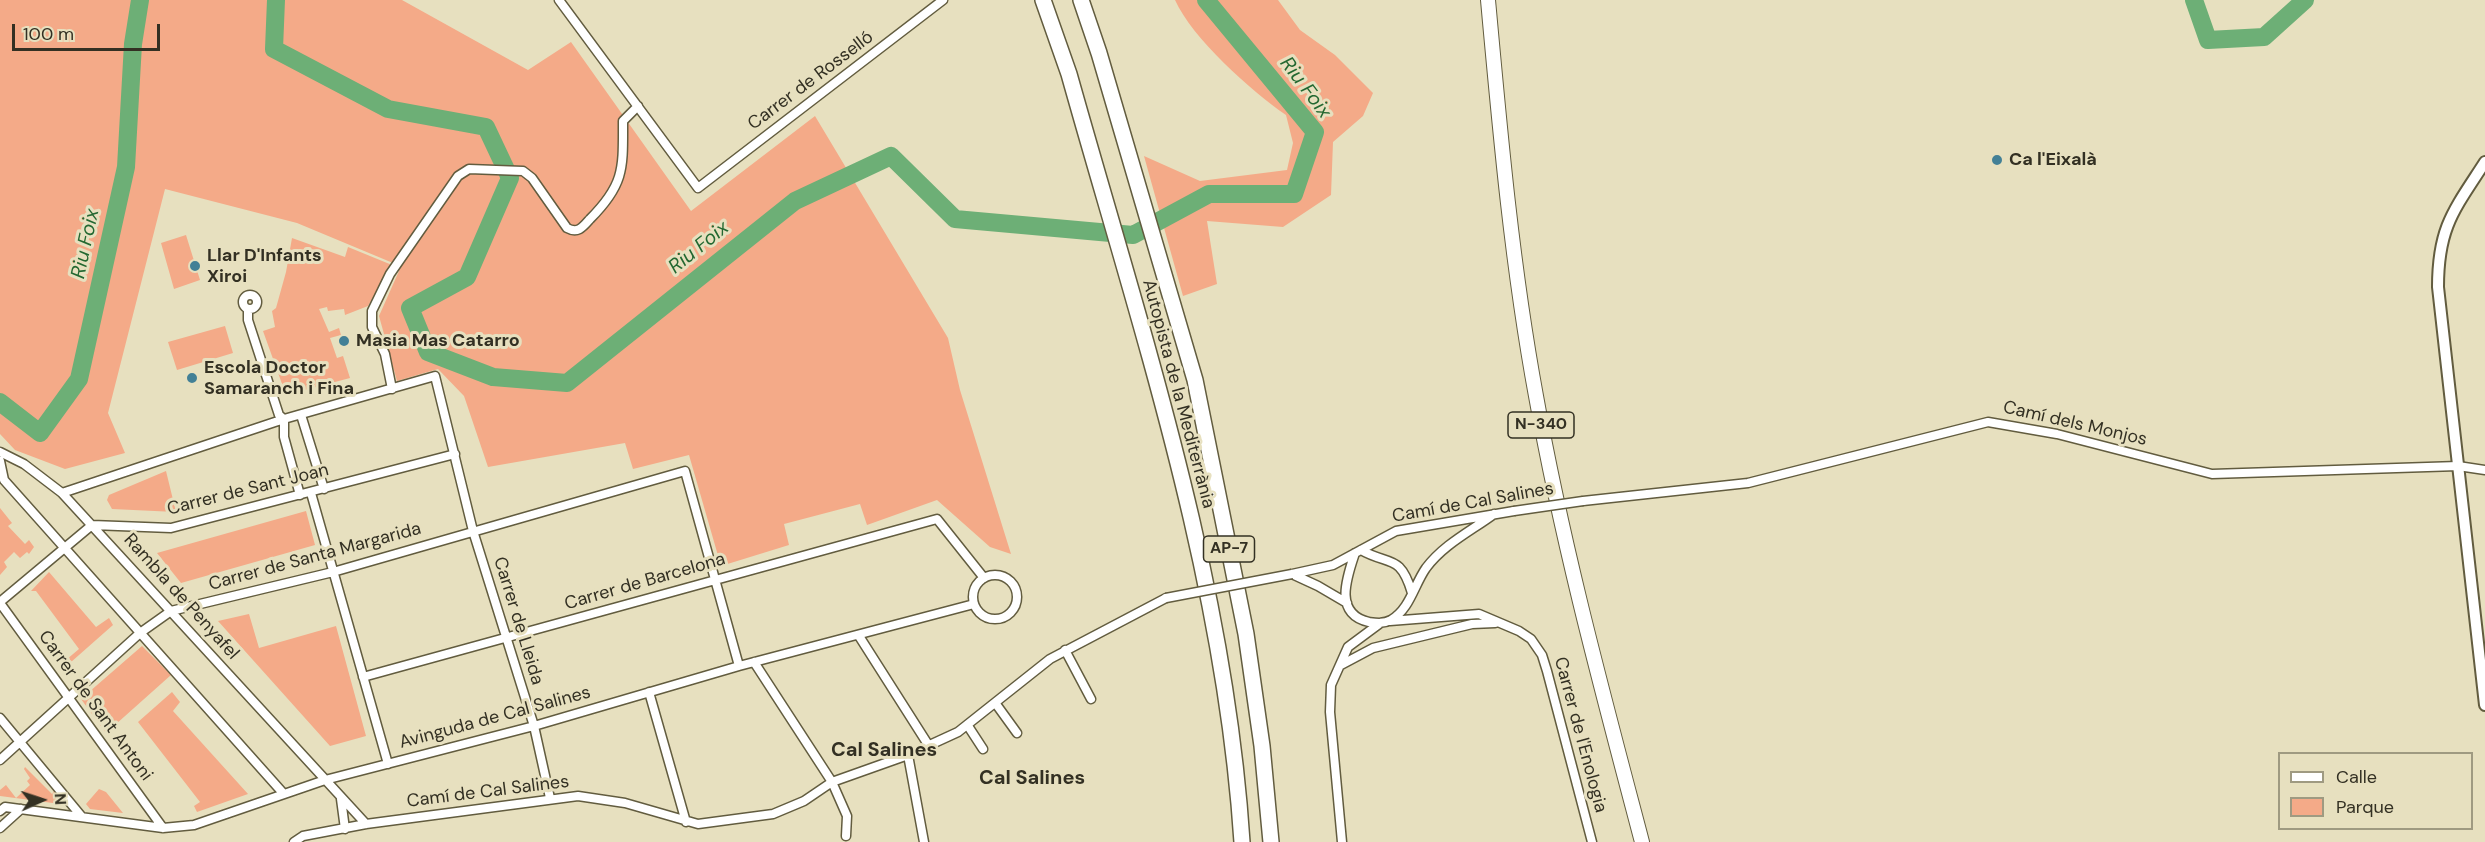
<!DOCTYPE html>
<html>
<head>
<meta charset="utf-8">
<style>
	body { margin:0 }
	#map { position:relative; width:2485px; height:842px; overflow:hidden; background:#e7e0bf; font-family:"DM Sans",sans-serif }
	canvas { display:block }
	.legend { position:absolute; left:2278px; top:752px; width:195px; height:78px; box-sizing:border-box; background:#e7e0bf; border:2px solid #9f9a81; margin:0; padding:8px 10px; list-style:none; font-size:18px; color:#333023 }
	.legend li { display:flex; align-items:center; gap:12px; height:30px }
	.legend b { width:30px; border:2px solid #9f9a81 }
	.north { position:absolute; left:12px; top:770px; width:60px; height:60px; -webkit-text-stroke:4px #e7e0bf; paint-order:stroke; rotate:87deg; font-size:16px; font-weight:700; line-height:24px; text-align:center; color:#333023 }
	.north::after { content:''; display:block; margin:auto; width:21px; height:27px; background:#333023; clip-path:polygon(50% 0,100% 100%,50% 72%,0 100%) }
	.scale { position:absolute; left:12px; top:24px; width:148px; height:27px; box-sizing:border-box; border:3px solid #333023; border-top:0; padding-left:8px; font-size:18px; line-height:21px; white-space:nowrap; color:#333023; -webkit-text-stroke:4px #e7e0bf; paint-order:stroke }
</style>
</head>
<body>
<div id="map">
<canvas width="2485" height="842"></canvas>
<ul class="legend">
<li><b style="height:8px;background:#fff"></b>Calle</li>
<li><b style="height:16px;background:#f4aa88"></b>Parque</li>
</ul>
<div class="north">N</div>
<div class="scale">100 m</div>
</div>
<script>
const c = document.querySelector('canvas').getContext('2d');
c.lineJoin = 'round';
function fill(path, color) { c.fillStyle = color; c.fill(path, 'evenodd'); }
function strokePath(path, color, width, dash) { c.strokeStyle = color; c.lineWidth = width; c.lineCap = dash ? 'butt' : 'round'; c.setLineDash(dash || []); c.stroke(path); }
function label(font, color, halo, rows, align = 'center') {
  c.font = font + ' "DM Sans",sans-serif'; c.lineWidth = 6; c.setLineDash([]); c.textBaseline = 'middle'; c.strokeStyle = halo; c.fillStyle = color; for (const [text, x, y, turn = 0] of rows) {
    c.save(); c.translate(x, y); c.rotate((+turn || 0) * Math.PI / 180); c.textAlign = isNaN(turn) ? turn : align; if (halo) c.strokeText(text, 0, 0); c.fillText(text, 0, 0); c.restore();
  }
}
fill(new Path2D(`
	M 0,0 L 402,0 L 528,70 L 571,42 L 691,211 L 815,116 L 948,338 L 960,390 L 1011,554 L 990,547 L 937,500 L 867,525 L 860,504 L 784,524 L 789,545 L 721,566 L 689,455 L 633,469 L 625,443 L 488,467 L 464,396 L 438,369 L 397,381 L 379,316 L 399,271 L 393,263 L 297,223 L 165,189 L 108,413 L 125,453 L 65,469 L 15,450 L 0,434 Z
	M 1175,0 L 1278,0 L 1300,30 L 1335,55 L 1373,93 L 1363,116 L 1333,142 L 1331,195 L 1283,227 L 1207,221 L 1217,284 L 1183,296 L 1144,156 L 1200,181 L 1287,170 L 1293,143 L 1286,115 C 1251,91 1192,38 1175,0 Z
	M 186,235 L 200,280 L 174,289 L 161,243 Z
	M 292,238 L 345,257 L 348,247 L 392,265 L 368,306 L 345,315 L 344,309 L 328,311 L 327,307 L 319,309 L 329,332 L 339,328 L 341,335 L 330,338 L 337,358 L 343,356 L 350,378 L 286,395 L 263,331 L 275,327 L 272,311 L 276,308 L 286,272 Z
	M 225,326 L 233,353 L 177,370 L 168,342 Z
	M 166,471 L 176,512 L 112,509 L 107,500 L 109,495 Z
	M 0,508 L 12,523 L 8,526 L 25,544 L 29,540 L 34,547 L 29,554 L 27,552 L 20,558 L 14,552 L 4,562 L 7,567 L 0,575 Z
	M 306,511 L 315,545 L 181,583 L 157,553 Z
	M 49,572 L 96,627 L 109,618 L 113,625 L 62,670 L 60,665 L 79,649 L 36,591 L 31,591 Z
	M 249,614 L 259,648 L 336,626 L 366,736 L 330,746 L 218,621 Z
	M 142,646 L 171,675 L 106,733 L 81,699 Z
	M 172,692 L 180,702 L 173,711 L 248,794 L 197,812 L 194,806 L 200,802 L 138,722 Z
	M 25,767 L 52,794 L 56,788 L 68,805 L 0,796 L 0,790 L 6,785 L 16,798 L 30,785 L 27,781 L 30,778 L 24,769 Z
	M 99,789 L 106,792 L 123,813 L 90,809 L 86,804 Z`), '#f4aa88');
strokePath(new Path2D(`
	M 276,0 L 274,49 L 388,109 L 486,127 L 510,178 L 467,277 L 410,308 L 428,352 L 493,377 L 567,383 L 795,201 L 891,156 L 955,219 L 1133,235 L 1209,194 L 1294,194 L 1315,132 L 1206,0
	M 2194,0 L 2208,40 L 2264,37 L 2305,0
	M 0,402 L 40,433 L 79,379 L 126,167 L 133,44 L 140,0`), '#6daf76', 18);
const minor = new Path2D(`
	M 559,0 L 698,188 L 943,0
	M243 302a7 7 0 1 1 14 0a7 7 0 1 1-14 0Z
	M 248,309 L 248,320 L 279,415 L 284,419 L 284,437 L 300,495
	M 392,389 L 385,354 L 372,327 L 372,311 L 390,274 L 458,176 L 469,169 L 523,171 L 532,178 L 567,228 C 578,234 583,227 590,219 C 625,184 623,168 623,121 L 638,106
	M 301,415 L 324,489
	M 0,452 L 24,464 L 62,493 L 366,824
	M 0,461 L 4,480 L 283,793
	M 62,493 L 284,419 L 435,376 L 473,531 L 534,726 L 550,798
	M 311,493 L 388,764
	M 1583,501 L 1748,483 L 1988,422 L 2057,434 L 2212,474 L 2458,466 L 2485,470
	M 1361,550 C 1389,566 1400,553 1412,593
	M 1355,553 C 1347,577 1333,614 1369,622 C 1377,623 1383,624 1391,620 C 1410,609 1414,585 1426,568 C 1444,544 1471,531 1494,514
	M 1292,574 L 1333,565 L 1396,531 L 1514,511
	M 1292,574 L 1318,586 L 1347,603
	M973 597a22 22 0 1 1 44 0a22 22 0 1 1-44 0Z
	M 0,602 L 92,525 L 171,528 L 455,454
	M 0,603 L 163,828
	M 1390,621 L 1479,614 L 1519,631 L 1531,639 L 1542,655 L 1547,671 L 1592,842
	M 859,636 L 929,746
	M 1065,650 L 1091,699
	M 754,662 L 832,782 L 847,816 L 846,836
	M 1341,665 L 1373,648 L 1472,624 L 1495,623
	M 363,677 L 937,519 L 984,578
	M 649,692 L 686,822
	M 996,704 L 1017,733
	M 0,718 L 82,817
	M 968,726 L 983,749
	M 908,755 L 924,842
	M 0,760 L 140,633 L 171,611 L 333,572 L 685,471 L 739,666
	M 341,799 L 345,829
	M 0,811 L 5,807 L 163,828 L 194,825 L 325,780 L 534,726 L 739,666 L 974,604
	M 0,828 L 21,809
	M 294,842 L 303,836 L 366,824 L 578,796 L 625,803 L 698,824 L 773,814 L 804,801 L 832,782 L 908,755 L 958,732 L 1050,659 L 1166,598
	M 1342,842 L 1330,712 L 1331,685 L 1348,647 L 1379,624`);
const secondary = new Path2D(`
	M 2485,162 C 2454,210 2438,227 2438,287 L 2485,705`);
const trunk = new Path2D(`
	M 1488,0 C 1500,132 1512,266 1536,396 C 1563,547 1603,694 1642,842`);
const motorway = new Path2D(`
	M 1043,0 L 1069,74 C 1140,327 1225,579 1242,842
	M 1081,0 L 1099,53 L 1195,380 L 1246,634 L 1262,746 L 1271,842`);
strokePath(minor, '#625c3f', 11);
strokePath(secondary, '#625c3f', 14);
strokePath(trunk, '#625c3f', 16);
strokePath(motorway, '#625c3f', 18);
strokePath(minor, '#fff', 8);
strokePath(secondary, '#fff', 10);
strokePath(trunk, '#fff', 14);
strokePath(motorway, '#fff', 15);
const minorBridge = new Path2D(`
	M 1514,511 L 1583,501
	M 1166,598 L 1292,574`);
strokePath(minorBridge, '#625c3f', 11, []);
strokePath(minorBridge, '#fff', 8);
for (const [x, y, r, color] of [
	[1997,160,6,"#438096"],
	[195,266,6,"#438096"],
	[344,341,6,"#438096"],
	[192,378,6,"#438096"]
]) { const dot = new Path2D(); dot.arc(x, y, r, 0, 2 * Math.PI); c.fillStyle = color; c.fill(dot); strokePath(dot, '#e7e0bf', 2); }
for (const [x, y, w] of [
	[1541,425,66],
	[1229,549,51]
]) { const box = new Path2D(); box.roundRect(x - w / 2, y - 13, w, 26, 4.5); c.fillStyle = '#e7e0bf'; c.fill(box); strokePath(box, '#333023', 1.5); }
label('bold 16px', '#333023', null, [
	["N-340",1541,425],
	["AP-7",1229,549]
]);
label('18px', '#333023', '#e7e0bf', [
	["Carrer de Rosselló",811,81,-37],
	["Autopista de la Mediterrània",1178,394,75],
	["Camí dels Monjos",2075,424,13],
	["Carrer de Sant Joan",248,490,-14],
	["Camí de Cal Salines",1473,503,-10],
	["Carrer de Santa Margarida",315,557,-15],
	["Carrer de Barcelona",645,582,-16],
	["Rambla de Penyafel",181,597,48],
	["Carrer de Lleida",518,621,73],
	["Carrer de Sant Antoni",95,706,54],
	["Avinguda de Cal Salines",495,718,-15],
	["Carrer de l'Enologia",1580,735,75],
	["Camí de Cal Salines",488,792,-7]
]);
label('bold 18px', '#333023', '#e7e0bf', [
	["Ca l'Eixalà",2009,160],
	["Llar D'Infants",207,256],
	["Xiroi",207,277],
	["Masia Mas Catarro",356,341],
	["Escola Doctor",204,368],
	["Samaranch i Fina",204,389]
], 'left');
label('italic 20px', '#236831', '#e7e0bf', [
	["Riu Foix",1305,88,53],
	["Riu Foix",86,244,-78],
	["Riu Foix",699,248,-39]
]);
label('bold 20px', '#333023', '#e7e0bf', [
	["Cal Salines",884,751],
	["Cal Salines",1032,779]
]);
</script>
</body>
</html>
